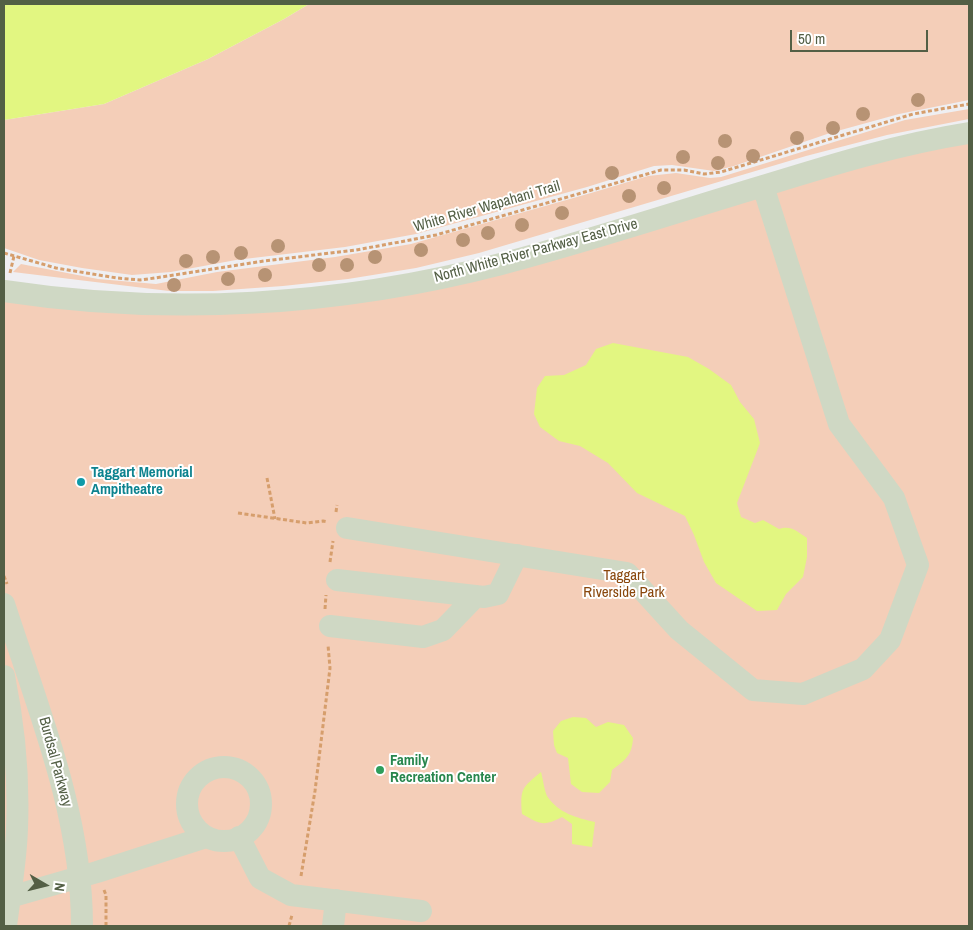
<!DOCTYPE html>
<html>
<head>
<meta charset="utf-8">
<style>
	body { margin:0 }
	#map { position:relative; width:973px; height:930px; overflow:hidden; background:#efeff2; font-family:"Archivo Narrow",sans-serif }
	canvas { display:block }
	.frame { position:absolute; inset:0; border:5px solid #535f45; pointer-events:none }
	.north { position:absolute; left:20px; top:860px; width:50px; height:50px; -webkit-text-stroke:4px #fff; paint-order:stroke; rotate:98deg; font-size:14px; font-weight:700; line-height:20px; text-align:center; color:#535f45 }
	.north::after { content:''; display:block; margin:auto; width:18px; height:22px; background:#535f45; clip-path:polygon(50% 0,100% 100%,50% 72%,0 100%) }
	.scale { position:absolute; left:790px; top:30px; width:138px; height:22px; box-sizing:border-box; border:2px solid #535f45; border-top:0; padding-left:6px; font-size:15px; line-height:18px; white-space:nowrap; color:#535f45; -webkit-text-stroke:4px #fff; paint-order:stroke }
</style>
</head>
<body>
<div id="map">
<canvas width="973" height="930"></canvas>
<div class="frame"></div>
<div class="north">N</div>
<div class="scale">50 m</div>
</div>
<script>
const c = document.querySelector('canvas').getContext('2d');
c.lineJoin = 'round';
function fill(path, color) { c.fillStyle = color; c.fill(path, 'evenodd'); }
function strokePath(path, color, width, dash) { c.strokeStyle = color; c.lineWidth = width; c.lineCap = dash ? 'butt' : 'round'; c.setLineDash(dash || []); c.stroke(path); }
function label(font, color, halo, rows, align = 'center') {
  c.font = font + ' "Archivo Narrow",sans-serif'; c.lineWidth = 4; c.setLineDash([]); c.textBaseline = 'middle'; c.strokeStyle = halo; c.fillStyle = color; for (const [text, x, y, turn = 0] of rows) {
    c.save(); c.translate(x, y); c.rotate((+turn || 0) * Math.PI / 180); c.textAlign = isNaN(turn) ? turn : align; if (halo) c.strokeText(text, 0, 0); c.fillText(text, 0, 0); c.restore();
  }
}
fill(new Path2D(`
	M 309,4 L 969,4 L 969,100 L 899,114 L 830,133 L 734,166 L 714,171 L 672,165 L 654,166 L 587,187 L 416,234 L 345,247 L 236,260 L 171,272 L 132,275 L 82,268 L 39,260 L 4,248 L 4,120 L 104,104 L 208,59 L 284,19 Z
	M 969,109 L 969,119 L 887,135 L 806,156 L 479,253 L 416,268 L 348,279 L 283,286 L 213,291 L 169,291 L 13,272 L 21,264 L 98,279 L 156,284 L 217,272 L 335,257 L 411,244 L 591,193 L 648,176 L 676,173 L 710,178 L 721,177 L 905,120 Z
	M 969,133 L 969,926 L 14,926 L 9,795 L 4,876 L 4,300 L 313,298 L 500,264 Z`), '#f4ceb8');
fill(new Path2D(`
	M 4,4 L 309,4 L 284,19 L 208,59 L 104,104 L 4,120 Z
	M 613,343 L 688,357 L 709,369 L 731,385 L 740,402 L 754,419 L 760,443 L 737,503 L 741,517 L 755,523 L 763,520 L 779,529 C 790,525 797,531 807,538 L 807,557 L 803,577 L 786,594 L 777,610 L 757,611 L 716,583 L 704,562 L 694,535 L 685,516 L 637,493 L 608,463 L 580,446 L 559,441 L 540,427 L 534,414 L 537,388 L 545,376 L 564,375 L 586,365 L 596,349 Z
	M 573,717 L 586,718 L 596,727 L 608,722 L 624,725 L 633,738 C 632,756 625,760 612,770 L 610,782 L 599,793 L 582,792 L 571,784 L 568,758 L 557,753 L 554,745 L 553,731 L 561,721 Z
	M 541,772 C 543,779 544,789 547,796 C 558,813 577,818 595,822 L 592,847 L 572,844 L 572,824 L 562,817 C 543,827 540,824 522,814 C 520,788 522,788 541,772 Z`), '#e2f681');
strokePath(new Path2D(`
	M 4,253 L 56,268 L 117,278 L 140,280 L 155,278 L 264,261 L 356,250 L 405,241 L 436,235 L 661,170 L 684,170 L 704,174 L 721,172 L 913,114 L 969,104
	M 10,273 L 14,256
	M 267,478 L 275,519
	M 336,512 L 337,505
	M 238,513 L 307,523 L 323,521 L 328,522
	M 330,562 L 333,541
	M 4,576 L 7,584
	M 325,609 L 326,595
	M 301,876 L 315,791 L 330,668 L 328,645
	M 104,890 L 106,895 L 106,926
	M 289,926 L 292,915`), '#d69e6c', 3, [4, 2.5]);
strokePath(new Path2D(`
	M 4,291 C 169,316 339,306 501,264 C 589,241 676,212 763,186 C 831,165 899,144 969,133
	M 347,528 L 627,573 L 679,630 L 753,690 L 803,694 L 863,669 L 890,640 L 918,565 L 894,498 L 839,424 L 763,186
	M 337,580 L 484,597 L 498,594 L 517,555
	M 4,604 C 38,709 82,814 82,926
	M 330,626 L 423,637 L 443,630 L 475,597
	M 4,676 C 14,725 19,778 17,828 C 16,861 10,894 6,926
	M187 804a37 37 0 1 1 74 0a37 37 0 1 1-74 0Z
	M 239,837 L 260,878 L 291,895 L 421,911
	M 10,897 L 97,872 L 206,837
	M 333,926 L 336,900`), '#cfd8c4', 22);
c.fillStyle = '#b79374';
for (const [x, y] of [
	[918,100],
	[863,114],
	[833,128],
	[797,138],
	[725,141],
	[753,156],
	[683,157],
	[718,163],
	[612,173],
	[664,188],
	[629,196],
	[562,213],
	[522,225],
	[488,233],
	[463,240],
	[278,246],
	[421,250],
	[241,253],
	[213,257],
	[375,257],
	[186,261],
	[319,265],
	[347,265],
	[265,275],
	[228,279],
	[174,285]
]) { c.beginPath(); c.arc(x, y, 7, 0, 2 * Math.PI); c.fill(); }
for (const [x, y, r, color] of [
	[81,482,5,"#0f9aa8"],
	[380,770,5,"#2e9e5b"]
]) { const dot = new Path2D(); dot.arc(x, y, r, 0, 2 * Math.PI); c.fillStyle = color; c.fill(dot); strokePath(dot, '#fff', 2); }
label('15px', '#535f45', '#fff', [
	["White River Wapahani Trail",487,207,-16],
	["North White River Parkway East Drive",536,251,-15],
	["Burdsal Parkway",55,762,75]
]);
label('bold 15px', '#0d838f', '#fff', [
	["Taggart Memorial",91,473],
	["Ampitheatre",91,490]
], 'left');
label('15px', '#89470c', '#fff', [
	["Taggart",624,576],
	["Riverside Park",624,593]
]);
label('bold 15px', '#27864d', '#fff', [
	["Family",390,761],
	["Recreation Center",390,778]
], 'left');
</script>
</body>
</html>
